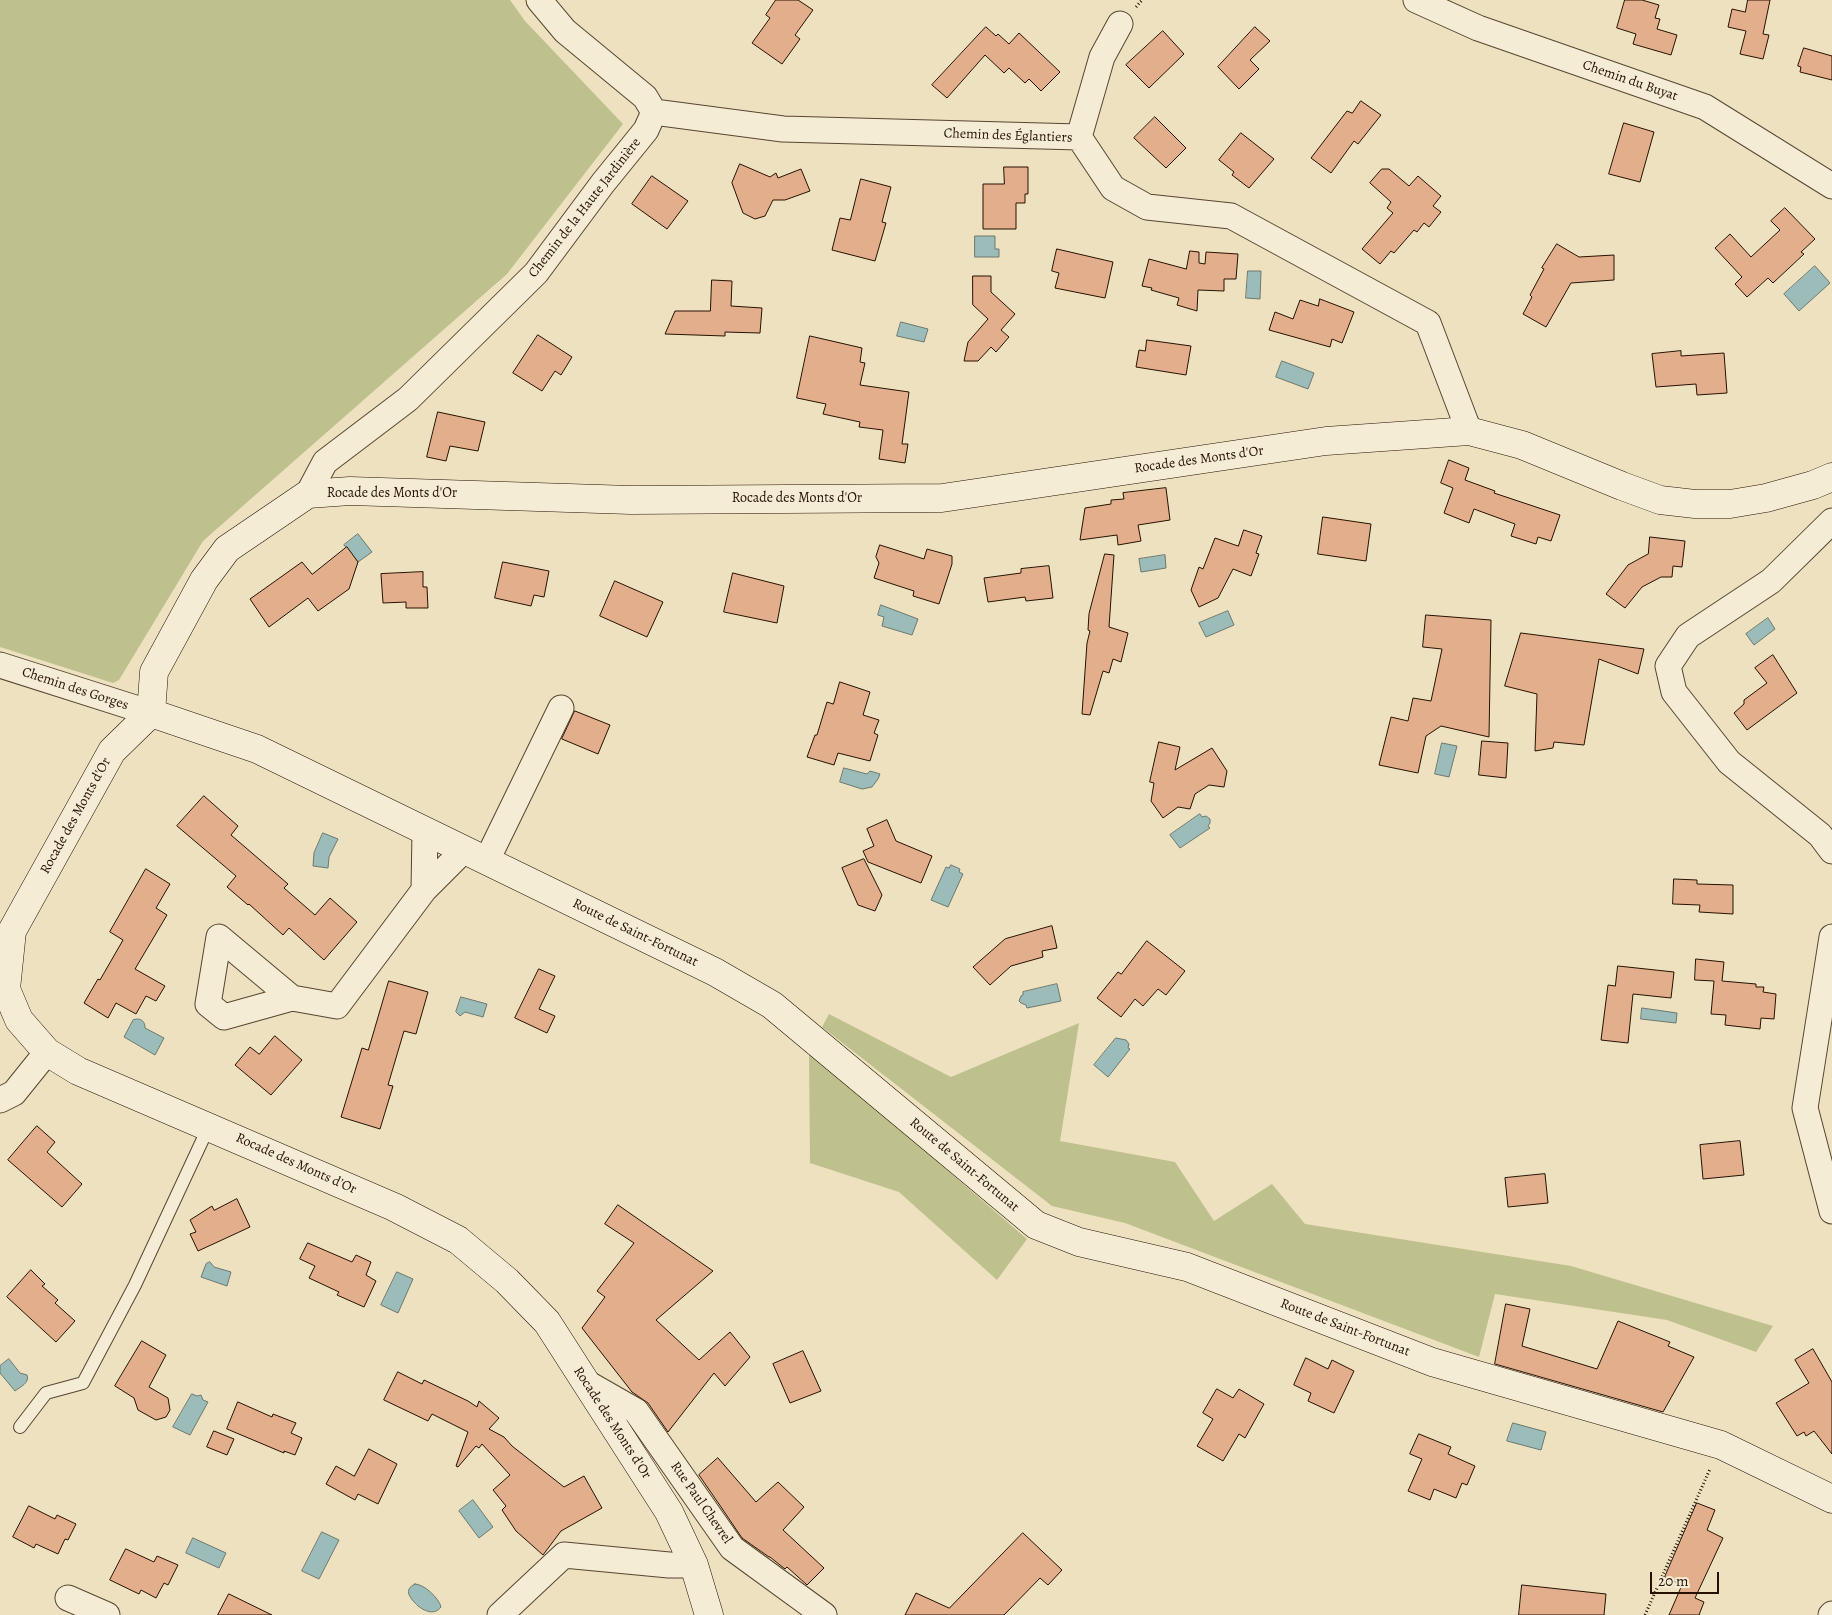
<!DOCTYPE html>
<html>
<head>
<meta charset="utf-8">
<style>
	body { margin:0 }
	#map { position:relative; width:1832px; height:1615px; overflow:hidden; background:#eee1bf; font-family:Alegreya,serif }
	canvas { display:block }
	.scale { position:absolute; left:1650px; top:1572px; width:69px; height:22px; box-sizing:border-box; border:2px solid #261100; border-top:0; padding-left:6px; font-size:15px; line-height:18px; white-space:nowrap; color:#261100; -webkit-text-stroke:4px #f4ecd5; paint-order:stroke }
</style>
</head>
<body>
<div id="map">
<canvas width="1832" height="1615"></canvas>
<div class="scale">20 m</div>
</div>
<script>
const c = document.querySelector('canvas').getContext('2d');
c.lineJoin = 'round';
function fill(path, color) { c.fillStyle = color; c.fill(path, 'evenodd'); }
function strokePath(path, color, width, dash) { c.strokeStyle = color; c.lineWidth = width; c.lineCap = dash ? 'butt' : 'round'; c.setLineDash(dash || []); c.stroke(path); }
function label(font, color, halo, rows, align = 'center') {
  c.font = font + ' Alegreya,serif'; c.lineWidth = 4; c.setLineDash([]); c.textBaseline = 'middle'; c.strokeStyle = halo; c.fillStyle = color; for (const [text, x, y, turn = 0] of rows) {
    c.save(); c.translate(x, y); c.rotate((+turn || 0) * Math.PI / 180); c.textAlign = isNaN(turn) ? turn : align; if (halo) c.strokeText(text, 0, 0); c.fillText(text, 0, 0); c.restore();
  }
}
fill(new Path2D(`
	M 0,0 L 510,0 L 525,21 L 623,124 L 507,274 L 203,541 L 119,680 L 113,683 L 0,647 Z
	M 829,1014 L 951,1077 L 1079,1023 L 1060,1141 L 1175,1162 L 1214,1221 L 1272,1184 L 1305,1224 L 1571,1266 L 1773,1326 L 1756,1352 L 1667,1320 L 1495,1294 L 1479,1357 L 1125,1223 L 1052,1206 L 822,1027 Z
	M 809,1051 L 1027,1239 L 997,1280 L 899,1192 L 810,1163 Z`), '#bec18e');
const water = new Path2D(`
	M 975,236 L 995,236 L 995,249 L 999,249 L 999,257 L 975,257 Z
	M 1815,266 L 1830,283 L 1799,311 L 1784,294 Z
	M 1248,271 L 1261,271 L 1260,299 L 1246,298 Z
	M 901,322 L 928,329 L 924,342 L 897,336 Z
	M 1282,361 L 1314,373 L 1308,389 L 1276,377 Z
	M 358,534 L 372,552 L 358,562 L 344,545 Z
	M 1165,555 L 1166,568 L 1141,572 L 1139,559 Z
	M 881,605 L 918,619 L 912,635 L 882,626 L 884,617 L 878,615 Z
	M 1228,611 L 1234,625 L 1206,637 L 1199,623 Z
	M 1768,618 L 1775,629 L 1754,645 L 1746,634 Z
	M 1442,743 L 1457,746 L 1449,777 L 1435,774 Z
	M 844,768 L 867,774 L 870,771 L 880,774 L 878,779 L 872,787 L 862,789 L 840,782 Z
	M 1200,814 L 1202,817 L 1206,816 L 1210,819 L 1210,823 L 1208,826 L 1210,828 L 1180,848 L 1170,835 Z
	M 323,833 L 338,839 L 329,857 L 328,868 L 313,866 L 314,853 Z
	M 951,865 L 960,869 L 959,872 L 963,874 L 948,907 L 931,900 L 946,867 L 949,868 Z
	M 1057,984 L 1061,1001 L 1027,1008 L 1026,1005 L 1021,1003 L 1019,1001 L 1021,996 L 1023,995 L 1023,992 Z
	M 461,997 L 487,1004 L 483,1017 L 465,1012 L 460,1016 L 456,1012 Z
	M 1642,1008 L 1677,1013 L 1676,1023 L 1641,1019 Z
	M 137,1019 C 142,1019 145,1022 145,1028 L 164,1038 L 155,1055 L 124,1037 L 133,1020 Z
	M 1116,1038 L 1126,1040 L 1129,1044 L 1128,1048 L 1130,1049 L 1108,1077 L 1094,1065 Z
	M 210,1262 L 214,1267 L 231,1272 L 227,1286 L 201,1277 L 206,1264 Z
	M 397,1272 L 413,1279 L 398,1313 L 381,1305 Z
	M 9,1359 L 20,1373 L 27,1375 C 30,1383 20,1387 15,1391 L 0,1373 L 0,1366 Z
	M 192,1394 L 197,1396 L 201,1395 L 203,1400 L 208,1402 L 190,1435 L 173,1427 Z
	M 1513,1423 L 1546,1432 L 1541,1450 L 1507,1441 Z
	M 473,1500 L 493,1527 L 479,1538 L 459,1511 Z
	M 322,1532 L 339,1540 L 319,1579 L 302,1571 Z
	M 193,1538 L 226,1553 L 219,1568 L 186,1553 Z
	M 415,1584 C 424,1584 439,1598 441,1607 C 435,1615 426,1612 418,1606 C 411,1599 402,1590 415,1584 Z`);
fill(water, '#9bbcb9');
strokePath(water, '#6c786f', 1);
const building = new Path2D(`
	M 776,0 L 798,0 L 813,10 L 795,35 L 800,39 L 782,64 L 752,43 L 770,18 L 766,15 Z
	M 1625,0 L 1642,0 L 1659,5 L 1655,18 L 1660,19 L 1657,29 L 1677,35 L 1671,55 L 1633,44 L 1636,34 L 1617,28 Z
	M 1748,0 L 1770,0 L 1763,34 L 1769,35 L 1763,59 L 1740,54 L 1746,31 L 1728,27 L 1732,9 L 1745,12 Z
	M 986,27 L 996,36 L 998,34 L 1009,44 L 1019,33 L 1060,72 L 1041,91 L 1029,79 L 1025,83 L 1009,68 L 1004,73 L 985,55 L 947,98 L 932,85 Z
	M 1255,27 L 1270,41 L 1250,60 L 1259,69 L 1239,89 L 1218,67 Z
	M 1163,31 L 1184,54 L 1149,88 L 1126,65 Z
	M 1804,48 L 1832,56 L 1832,80 L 1800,72 L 1801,67 L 1798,66 Z
	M 1361,101 L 1381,115 L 1358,144 L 1354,141 L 1331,173 L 1311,158 L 1347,111 L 1352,113 Z
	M 1155,117 L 1186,148 L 1166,168 L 1134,138 Z
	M 1624,123 L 1654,132 L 1640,182 L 1609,174 Z
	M 1241,133 L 1274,159 L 1249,188 L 1232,175 L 1234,172 L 1219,160 Z
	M 740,164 L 770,177 L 776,173 L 778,178 L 801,169 L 810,191 L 785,200 L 773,200 L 765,216 L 755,219 L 743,213 L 732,183 Z
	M 1004,167 L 1028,167 L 1028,194 L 1025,194 L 1025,203 L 1016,203 L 1016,229 L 983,229 L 983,184 L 1004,184 Z
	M 1382,169 L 1389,169 L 1409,186 L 1418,176 L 1441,196 L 1433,206 L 1441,212 L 1429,227 L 1424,223 L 1417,232 L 1414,230 L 1394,253 L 1391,251 L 1380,264 L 1362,249 L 1393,213 L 1387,208 L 1391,202 L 1370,183 Z
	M 652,176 L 688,201 L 667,229 L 632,204 Z
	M 861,179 L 891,187 L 882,222 L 886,223 L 875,261 L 832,250 L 840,218 L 850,220 Z
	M 1785,208 L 1815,239 L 1801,252 L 1804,254 L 1773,283 L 1768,278 L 1747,297 L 1735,284 L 1742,277 L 1715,248 L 1730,234 L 1751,257 L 1780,230 L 1771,221 Z
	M 1557,244 L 1579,257 L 1614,255 L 1614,280 L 1571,283 L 1546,327 L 1523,314 L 1532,297 L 1530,295 L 1544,269 L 1542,268 Z
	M 1057,249 L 1113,262 L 1105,298 L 1055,288 L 1059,273 L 1052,271 Z
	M 1190,251 L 1199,252 L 1199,263 L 1205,264 L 1206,252 L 1238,254 L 1236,279 L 1224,279 L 1224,291 L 1198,290 L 1197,311 L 1177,305 L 1179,298 L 1151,290 L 1152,288 L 1142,286 L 1149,259 L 1186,269 Z
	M 973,276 L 991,276 L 991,292 L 1015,314 L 1001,330 L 1009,337 L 996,352 L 991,347 L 978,361 L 964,361 L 968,342 L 988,319 L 973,305 Z
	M 712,280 L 732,281 L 731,306 L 762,308 L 760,333 L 725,332 L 725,336 L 665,334 L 675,311 L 710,311 Z
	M 1320,299 L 1354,312 L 1342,343 L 1332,339 L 1330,347 L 1269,330 L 1275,312 L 1293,319 L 1300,300 L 1318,306 Z
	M 538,335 L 572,357 L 561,375 L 555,371 L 542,391 L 513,373 Z
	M 810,336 L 862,348 L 860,362 L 865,363 L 860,385 L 909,392 L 902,444 L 908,444 L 905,463 L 879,459 L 883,430 L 859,427 L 860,422 L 823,414 L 826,404 L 797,398 Z
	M 1147,340 L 1191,346 L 1186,375 L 1136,367 L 1139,350 L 1145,351 Z
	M 1681,351 L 1681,356 L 1724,353 L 1727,393 L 1697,395 L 1696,384 L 1656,387 L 1652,354 Z
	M 438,412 L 485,422 L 478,451 L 450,446 L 446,461 L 427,457 Z
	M 1449,460 L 1469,468 L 1465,480 L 1495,491 L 1494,493 L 1560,515 L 1551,541 L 1538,537 L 1536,544 L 1511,536 L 1515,524 L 1474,509 L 1469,523 L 1444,513 L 1453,488 L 1441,483 Z
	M 1166,488 L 1170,520 L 1138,525 L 1141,541 L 1118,545 L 1117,535 L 1080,540 L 1085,508 L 1111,504 L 1111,500 L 1124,499 L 1123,493 Z
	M 1323,517 L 1371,524 L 1366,561 L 1318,554 Z
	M 1244,530 L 1262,536 L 1256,553 L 1259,554 L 1251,576 L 1233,569 L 1218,598 L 1199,607 L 1191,590 L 1199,567 L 1203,569 L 1215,538 L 1238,546 Z
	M 1650,537 L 1685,541 L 1682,567 L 1673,566 L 1672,577 L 1661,577 L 1642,587 L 1625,608 L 1606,594 L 1628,565 L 1648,554 Z
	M 880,545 L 924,559 L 927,549 L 952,556 L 952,564 L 939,604 L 913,596 L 914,591 L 874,578 L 879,563 L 876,557 Z
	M 347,547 L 358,562 L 349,589 L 318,611 L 308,598 L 269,627 L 250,599 L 302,562 L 312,574 Z
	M 1105,554 L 1114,555 L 1109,627 L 1128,633 L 1121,662 L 1113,659 L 1109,673 L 1103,671 L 1090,715 L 1082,714 L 1087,643 L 1090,631 L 1088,630 L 1089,614 Z
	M 503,562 L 549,571 L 544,597 L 534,595 L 531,606 L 495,598 Z
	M 1049,566 L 1053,598 L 1026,601 L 1025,597 L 988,602 L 984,578 L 1021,573 L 1021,569 Z
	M 423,572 L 423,587 L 427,587 L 428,608 L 406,608 L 406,602 L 383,603 L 381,574 Z
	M 733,573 L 784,586 L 777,623 L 724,612 Z
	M 615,581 L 663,602 L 647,637 L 600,616 Z
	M 1426,615 L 1491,620 L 1489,737 L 1441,726 L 1426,736 L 1418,773 L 1379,765 L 1391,717 L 1408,721 L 1413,698 L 1431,701 L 1442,649 L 1423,647 Z
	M 1521,633 L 1644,649 L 1638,674 L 1599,659 L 1584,745 L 1554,742 L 1553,748 L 1535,751 L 1537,694 L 1505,686 Z
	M 1773,655 L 1797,693 L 1747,730 L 1734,713 L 1744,704 L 1744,700 L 1767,683 L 1755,668 Z
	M 840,682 L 870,692 L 863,715 L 879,720 L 874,733 L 878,735 L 870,761 L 838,753 L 834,765 L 807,757 L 815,735 L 817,735 L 827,702 L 833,704 Z
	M 575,711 L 610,725 L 598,754 L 562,739 Z
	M 1482,741 L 1508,743 L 1506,778 L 1479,775 Z
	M 1159,742 L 1180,747 L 1175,770 L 1212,748 L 1227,771 L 1224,787 L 1209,785 L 1195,794 L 1190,809 L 1178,807 L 1163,818 L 1151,801 L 1154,783 L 1150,782 Z
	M 204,796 L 238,826 L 231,835 L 288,884 L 284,888 L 315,915 L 330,898 L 357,922 L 324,960 L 289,928 L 283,935 L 249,904 L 248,905 L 227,887 L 236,876 L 177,826 Z
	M 887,820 L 896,841 L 932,856 L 921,883 L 868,862 L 863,851 L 874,846 L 867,829 Z
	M 864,859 L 882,895 L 875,911 L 858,905 L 842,868 Z
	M 146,869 L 170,884 L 156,908 L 167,915 L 135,969 L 165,986 L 156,1001 L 146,996 L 136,1014 L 116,1003 L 108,1018 L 84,1003 L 98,979 L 100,980 L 123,940 L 110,932 Z
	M 1674,879 L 1697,880 L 1697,884 L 1733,885 L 1733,914 L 1699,912 L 1700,905 L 1673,904 Z
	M 1052,926 L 1057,948 L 1042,951 L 1043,957 L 1011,966 L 990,985 L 973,967 L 1005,939 Z
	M 1147,941 L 1185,971 L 1166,995 L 1158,989 L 1143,1006 L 1135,999 L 1121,1017 L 1097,998 L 1118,972 L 1121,974 Z
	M 1696,959 L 1724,962 L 1722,981 L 1756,984 L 1756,987 L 1764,987 L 1763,992 L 1776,994 L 1774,1019 L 1761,1018 L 1760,1029 L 1725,1025 L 1726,1015 L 1711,1014 L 1714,981 L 1695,980 Z
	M 1618,966 L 1674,972 L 1671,998 L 1633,994 L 1628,1043 L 1601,1040 L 1608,985 L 1615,986 Z
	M 539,969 L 555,976 L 539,1009 L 555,1016 L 547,1033 L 515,1018 Z
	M 389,981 L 428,992 L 416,1034 L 404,1031 L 388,1085 L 393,1086 L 380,1129 L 341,1117 L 362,1048 L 368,1050 Z
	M 275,1036 L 302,1060 L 271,1095 L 235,1065 L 250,1047 L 259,1054 Z
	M 37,1126 L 55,1142 L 47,1152 L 82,1184 L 62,1207 L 8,1160 Z
	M 1740,1141 L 1744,1175 L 1703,1179 L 1700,1145 Z
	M 1545,1174 L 1548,1203 L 1508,1207 L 1505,1178 Z
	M 237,1199 L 250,1227 L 198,1251 L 190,1234 L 196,1232 L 190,1220 L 212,1206 L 214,1210 Z
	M 618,1205 L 713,1271 L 656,1320 L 699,1360 L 730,1332 L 750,1357 L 725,1386 L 714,1373 L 668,1432 L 648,1403 L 632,1392 L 582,1328 L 605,1297 L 597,1291 L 634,1243 L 605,1224 Z
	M 308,1243 L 352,1262 L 356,1255 L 371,1262 L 366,1275 L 376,1281 L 364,1307 L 337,1295 L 339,1292 L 309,1278 L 315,1266 L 300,1259 Z
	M 31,1270 L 45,1284 L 42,1286 L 58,1300 L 55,1303 L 75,1321 L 56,1342 L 7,1297 Z
	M 1506,1304 L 1530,1309 L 1522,1346 L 1597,1369 L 1618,1321 L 1670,1342 L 1668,1346 L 1694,1357 L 1663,1412 L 1495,1364 Z
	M 142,1341 L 166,1355 L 149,1387 L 168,1398 L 170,1410 L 166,1417 L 156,1420 L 138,1410 L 134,1398 L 115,1386 Z
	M 1813,1349 L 1832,1382 L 1832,1454 L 1814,1431 L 1806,1436 L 1804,1432 L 1797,1436 L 1776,1403 L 1809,1383 L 1795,1360 Z
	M 803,1351 L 821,1391 L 790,1403 L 773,1364 Z
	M 1306,1358 L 1328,1369 L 1332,1360 L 1354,1371 L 1334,1413 L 1308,1401 L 1311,1393 L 1294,1385 Z
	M 398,1372 L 422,1384 L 424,1380 L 468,1401 L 477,1407 L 479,1401 L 499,1418 L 489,1429 L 504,1437 L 512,1446 L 564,1487 L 584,1476 L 602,1508 L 561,1531 L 543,1555 L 516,1531 L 502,1510 L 506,1506 L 493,1490 L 510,1475 L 482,1444 L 479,1448 L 476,1446 L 458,1467 L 456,1466 L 468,1432 L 432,1414 L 428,1421 L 384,1400 Z
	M 1217,1389 L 1233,1398 L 1239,1389 L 1264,1404 L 1245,1438 L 1239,1434 L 1223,1461 L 1197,1446 L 1213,1419 L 1203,1413 Z
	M 238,1402 L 272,1417 L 273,1414 L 296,1423 L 291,1433 L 302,1438 L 295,1455 L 284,1451 L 284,1453 L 227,1429 Z
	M 214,1431 L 234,1439 L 227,1455 L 207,1447 Z
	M 1419,1434 L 1451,1447 L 1448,1454 L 1475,1466 L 1467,1485 L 1462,1483 L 1456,1498 L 1434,1489 L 1430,1500 L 1408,1491 L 1422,1459 L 1410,1454 Z
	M 369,1449 L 397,1464 L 378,1504 L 358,1494 L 355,1500 L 326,1484 L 336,1466 L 354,1476 Z
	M 718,1458 L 756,1502 L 778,1482 L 804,1507 L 783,1530 L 824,1568 L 807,1585 L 787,1567 L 785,1569 L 770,1557 L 769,1557 L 742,1538 L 721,1507 L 699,1475 Z
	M 1697,1503 L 1715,1510 L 1707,1530 L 1723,1538 L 1695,1598 L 1704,1602 L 1699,1615 L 1669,1615 L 1682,1585 L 1665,1577 Z
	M 29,1506 L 55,1519 L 57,1515 L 76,1524 L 68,1540 L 65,1539 L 58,1554 L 36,1544 L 34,1548 L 13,1537 Z
	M 1023,1533 L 1062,1570 L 1048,1585 L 1040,1578 L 1004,1615 L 905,1615 L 916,1593 L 949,1608 Z
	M 126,1549 L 154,1562 L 157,1556 L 178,1565 L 168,1585 L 164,1583 L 156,1598 L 141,1590 L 139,1594 L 110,1580 Z
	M 1522,1585 L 1606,1594 L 1604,1615 L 1519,1615 Z
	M 229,1594 L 272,1615 L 218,1615 Z`);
fill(building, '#e2ae8b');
strokePath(building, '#261100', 1);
const lane = new Path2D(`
	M 20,1427 L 46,1393 L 83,1383 L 135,1285 L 209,1126`);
const street = new Path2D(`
	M 1416,0 L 1478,28 L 1705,107 L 1832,186
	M 654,112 L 783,129 L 1079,137 L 1113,188 L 1147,207 L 1231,216 L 1428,323 L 1469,431
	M 1079,137 L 1102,57 L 1120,24
	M 308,494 L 325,462 L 408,399 L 536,273 L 603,183 L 646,130 L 654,112 L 645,97 L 565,31 L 539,0
	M 1832,521 L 1771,581 L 1688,636 L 1668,666 L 1674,692 L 1729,762 L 1820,835 L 1832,851
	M 0,665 L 151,713
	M 487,860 L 561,708
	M 424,890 L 425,831
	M 1832,937 L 1805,1108 L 1832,1211
	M 292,998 L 224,1017 L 208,1004 L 219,937 L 292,998 L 337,1006 L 424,890 L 464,850
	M 0,1100 L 14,1093 L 47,1052
	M 587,1383 L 636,1411 L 732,1548 L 824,1615
	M 68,1598 L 107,1615
	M 500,1615 L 564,1555 L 669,1565 L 694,1565
	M 1831,1615 L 1832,1614`);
const secondary = new Path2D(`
	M 151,713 L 257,749 L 715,972 L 772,1005 L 1036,1225 L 1079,1242 L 1187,1267 L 1432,1362 L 1721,1445 L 1832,1499
	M 709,1615 L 694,1565 L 669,1512 L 547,1322 L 507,1281 L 458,1240 L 394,1207 L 78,1071 L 47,1052 L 19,1020 L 6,989 L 12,931 L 112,751 L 151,713 L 154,672 L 204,580 L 227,549 L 308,494 L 350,491 L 631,500 L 942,498 L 1326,441 L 1469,431 L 1522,445 L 1622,486 L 1660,500 L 1695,504 L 1730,504 L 1766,498 L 1813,485 L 1832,477`);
strokePath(lane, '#584530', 14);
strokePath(street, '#584530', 27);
strokePath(secondary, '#261100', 29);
strokePath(new Path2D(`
	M 1136,7 L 1142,0
	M 1645,1615 L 1710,1469`), '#261100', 3, [1, 2.5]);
strokePath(lane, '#f4ecd5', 12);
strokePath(street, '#f4ecd5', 25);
strokePath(secondary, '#f4ecd5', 28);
label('14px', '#261100', '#f4ecd5', [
	["Chemin du Buyat",1630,81,19],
	["Chemin des Églantiers",1008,136,2],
	["Chemin de la Haute Jardinière",585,208,-52],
	["Rocade des Monts d'Or",1199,460,-8],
	["Rocade des Monts d'Or",392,494],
	["Rocade des Monts d'Or",797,499],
	["Chemin des Gorges",75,689,18],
	["Rocade des Monts d'Or",76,816,-61],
	["Route de Saint-Fortunat",635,933,26],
	["Rocade des Monts d'Or",296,1164,24],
	["Route de Saint-Fortunat",964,1165,40],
	["Route de Saint-Fortunat",1345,1328,21],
	["Rocade des Monts d'Or",612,1423,57],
	["Rue Paul Chevrel",701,1503,55]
]);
</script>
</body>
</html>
